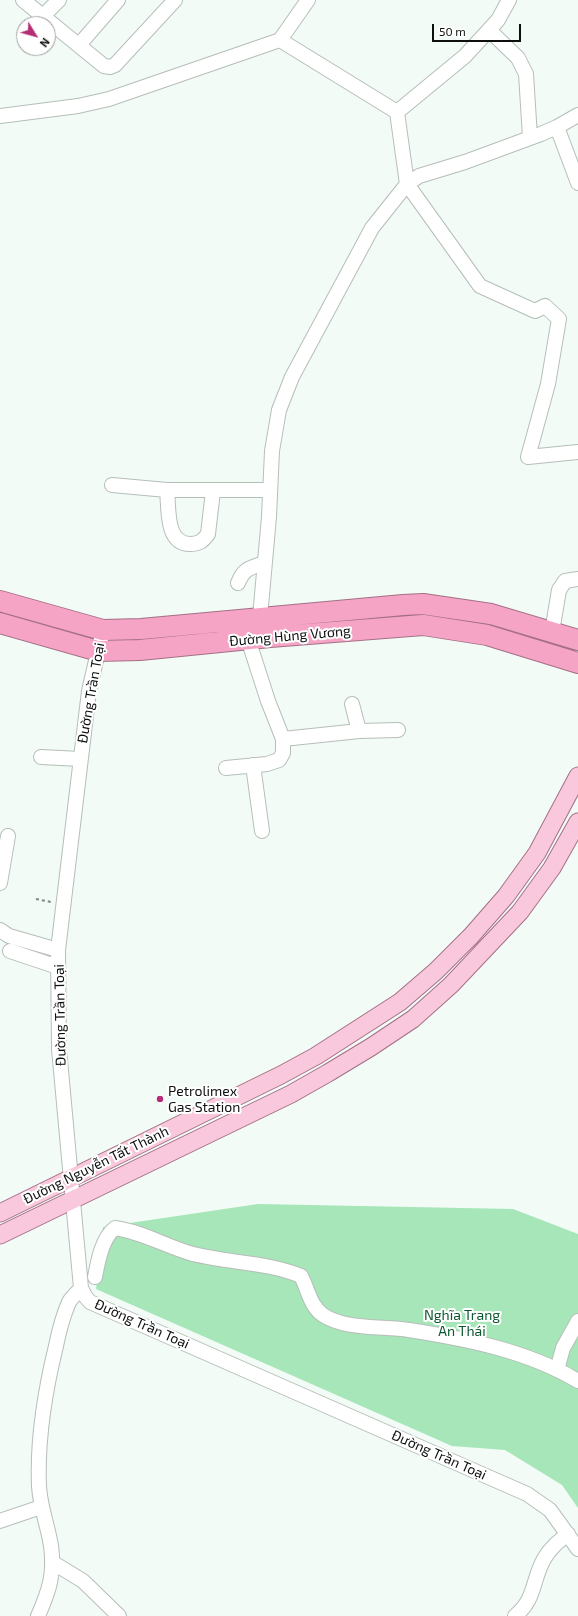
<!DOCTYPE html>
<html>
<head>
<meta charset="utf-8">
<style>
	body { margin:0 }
	#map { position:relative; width:578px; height:1616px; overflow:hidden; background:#f2fbf5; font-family:"Exo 2",sans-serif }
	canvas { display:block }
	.north { position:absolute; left:16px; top:16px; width:40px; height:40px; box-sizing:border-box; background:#fff; border:1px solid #9e9f9f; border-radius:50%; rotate:127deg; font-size:11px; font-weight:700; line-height:16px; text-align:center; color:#0d100e }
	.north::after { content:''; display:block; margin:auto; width:14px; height:18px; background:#b32e74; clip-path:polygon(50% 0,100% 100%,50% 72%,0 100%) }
	.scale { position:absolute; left:432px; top:24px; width:89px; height:18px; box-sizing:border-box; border:2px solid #0d100e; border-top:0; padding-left:5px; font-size:12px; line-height:14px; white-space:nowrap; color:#0d100e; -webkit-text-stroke:3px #fff; paint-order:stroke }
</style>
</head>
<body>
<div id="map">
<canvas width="578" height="1616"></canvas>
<div class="north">N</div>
<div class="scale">50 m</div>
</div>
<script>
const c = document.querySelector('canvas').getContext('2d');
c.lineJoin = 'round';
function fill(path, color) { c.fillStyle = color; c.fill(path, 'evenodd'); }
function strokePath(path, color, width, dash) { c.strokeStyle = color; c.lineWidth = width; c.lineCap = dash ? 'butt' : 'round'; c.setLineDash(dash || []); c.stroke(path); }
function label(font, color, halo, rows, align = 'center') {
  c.font = font + ' "Exo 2",sans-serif'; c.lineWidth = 4; c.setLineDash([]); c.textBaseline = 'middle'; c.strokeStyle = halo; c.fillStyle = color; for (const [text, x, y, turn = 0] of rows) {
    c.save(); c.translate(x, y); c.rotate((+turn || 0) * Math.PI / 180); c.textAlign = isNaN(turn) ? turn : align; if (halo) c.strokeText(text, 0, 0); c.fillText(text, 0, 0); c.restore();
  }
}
fill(new Path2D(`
	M 258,1204 L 513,1209 L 578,1234 L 578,1508 L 562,1485 L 505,1450 L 452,1446 L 96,1289 L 103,1227 Z`), '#a6e6b9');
const minor = new Path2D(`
	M 23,0 L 104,66 L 110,67 L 115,65 L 175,0
	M 43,16 L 59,0
	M 489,30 L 518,58 L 526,74 L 530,137
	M 280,40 L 308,0
	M 79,45 L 118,0
	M 397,112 L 465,56 L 498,20 L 509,0
	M 0,116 L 78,106 L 109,99 L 280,40 L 397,112 L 407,184 L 480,286 L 535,311 L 545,306 L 559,319 L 548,384 L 528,457 L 578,452
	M 557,127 L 578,183
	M 112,485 L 167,490 L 270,490
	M 167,490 C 169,507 165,544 190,544 C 199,544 203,541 208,534 L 213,491
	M 238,583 C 244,568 250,568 264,563
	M 260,617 L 269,517 L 272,451 L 279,410 L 292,377 L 372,228 L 407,184 L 419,176 L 465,162 L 541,134 L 557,127 L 578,115
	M 103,630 L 89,691 L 58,950 L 59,1049 L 81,1288 L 85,1296 L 90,1302 L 527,1494 L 550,1510 L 578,1549
	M 552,632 L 559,590 L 565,581 L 578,579
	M 352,704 L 359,731
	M 283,739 L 359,731 L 398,730
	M 41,757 L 80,759
	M 253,765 L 262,831
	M 226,768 L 267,764 L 279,760 L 283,753 L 283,739 L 268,701 L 248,639
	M 0,883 L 8,836
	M 0,930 L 9,936 L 58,950
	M 10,951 L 58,967
	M 95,1277 C 98,1261 102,1238 115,1228 C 143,1232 167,1247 193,1254 C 229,1263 267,1262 301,1276 C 308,1289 310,1306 323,1315 C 345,1330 384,1326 409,1330 C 467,1339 528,1351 578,1381
	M 557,1370 L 563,1348 L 578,1321
	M 0,1521 L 41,1507
	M 52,1562 L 83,1581 L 119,1616
	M 38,1616 C 49,1591 55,1574 51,1546 C 48,1526 40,1507 39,1486 C 37,1440 45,1391 56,1346 C 59,1331 63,1316 69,1302 C 72,1297 77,1293 81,1288
	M 515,1616 C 536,1599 532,1580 544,1559 C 550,1548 559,1541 568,1534`);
const major = new Path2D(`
	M 0,1213 L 281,1075 L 316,1056 L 400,1002 L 436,971 L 471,936 L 506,896 L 537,853 L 578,776
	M 0,1235 L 291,1094 L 328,1073 L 371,1047 L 413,1019 L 451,985 L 520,912 L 552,868 L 578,822`);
const highway = new Path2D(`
	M 0,601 L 103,630 L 141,629 L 403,605 L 423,604 L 491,614 L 578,640
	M 0,623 L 98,651 L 140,650 L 270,637 L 423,625 L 487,635 L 578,663`);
strokePath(minor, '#b6beb8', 16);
strokePath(major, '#a47086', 19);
strokePath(highway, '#a47086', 22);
strokePath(new Path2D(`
	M 36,899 L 51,902`), '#808682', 2, [3, 3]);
strokePath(minor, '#fff', 14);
strokePath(major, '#fac8dd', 17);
strokePath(highway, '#f6a4c6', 20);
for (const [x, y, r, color] of [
	[160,1099,4,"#b32e74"]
]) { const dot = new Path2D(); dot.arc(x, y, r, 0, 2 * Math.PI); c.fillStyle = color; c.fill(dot); strokePath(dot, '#fff', 1.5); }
label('14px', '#0d100e', '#fff', [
	["Đường Hùng Vương",290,636,-5],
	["Đường Trần Toại",91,693,-80],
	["Đường Trần Toại",60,1015,-91],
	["Đường Nguyễn Tất Thành",96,1165,-26],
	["Đường Trần Toại",142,1324,24],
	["Đường Trần Toại",439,1455,24]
]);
label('14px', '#0d100e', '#fff', [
	["Petrolimex",168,1091],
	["Gas Station",168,1107]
], 'left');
label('14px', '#0b582f', '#fff', [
	["Nghĩa Trang",462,1315],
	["An Thái",462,1331]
]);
</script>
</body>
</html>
